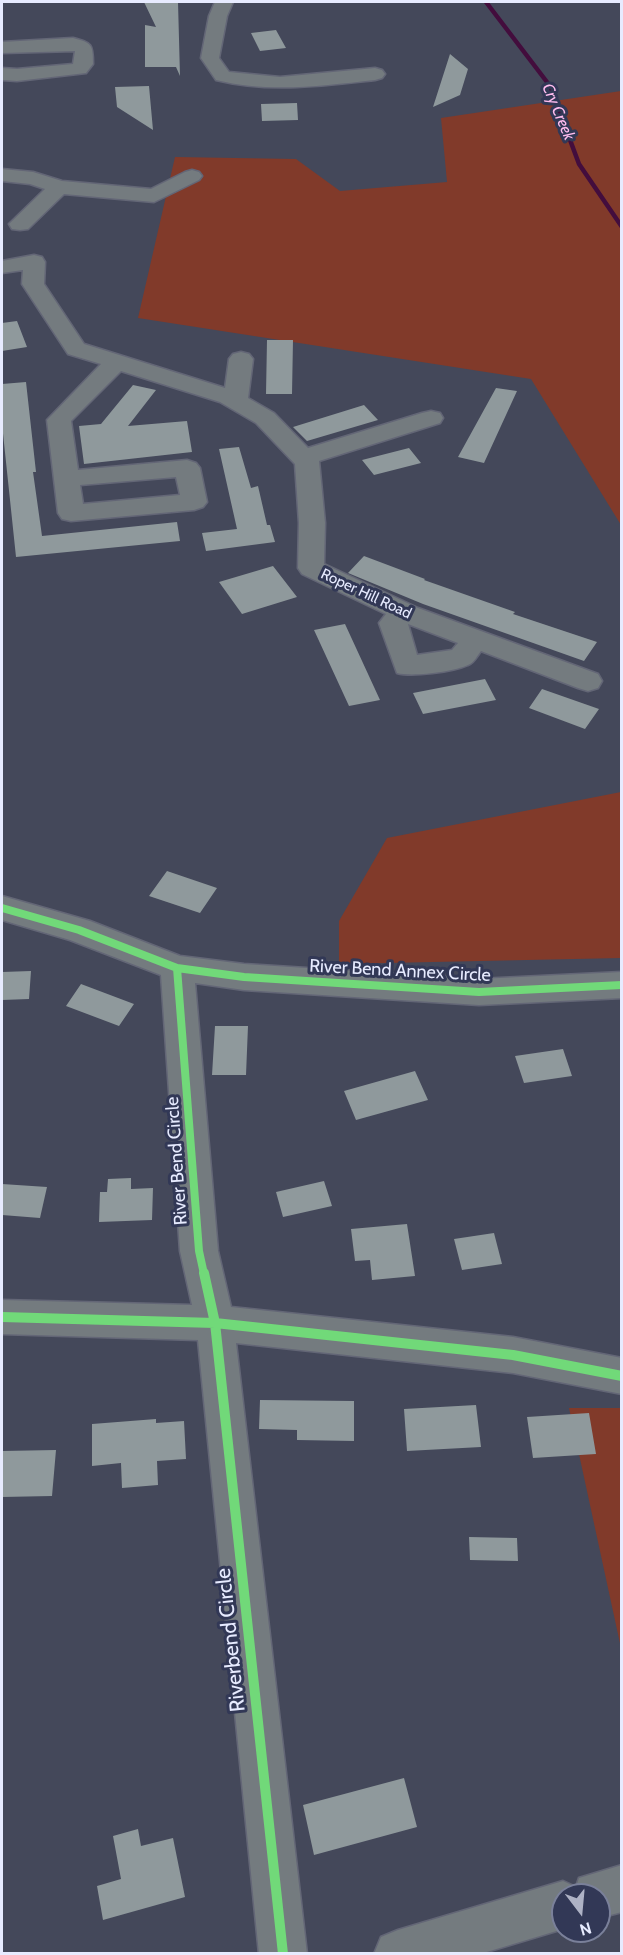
<!DOCTYPE html>
<html>
<head>
<meta charset="utf-8">
<style>
	body { margin:0 }
	#map { position:relative; width:623px; height:1955px; overflow:hidden; background:#44485a; font-family:Cabin,sans-serif }
	canvas { display:block }
	.frame { position:absolute; inset:0; border:3px solid #e7ebff; pointer-events:none }
	.north { position:absolute; left:551px; top:1883px; width:60px; height:60px; box-sizing:border-box; background:#323856; border:2px solid #7a809a; border-radius:50%; rotate:164deg; font-size:16px; font-weight:700; line-height:24px; text-align:center; color:#e7ebff }
	.north::after { content:''; display:block; margin:auto; width:21px; height:27px; background:#aeb2c5; clip-path:polygon(50% 0,100% 100%,50% 72%,0 100%) }
</style>
</head>
<body>
<div id="map">
<canvas width="623" height="1955"></canvas>
<div class="frame"></div>
<div class="north">N</div>
</div>
<script>
const c = document.querySelector('canvas').getContext('2d');
c.lineJoin = 'round';
function fill(path, color) { c.fillStyle = color; c.fill(path, 'evenodd'); }
function strokePath(path, color, width, dash) { c.strokeStyle = color; c.lineWidth = width; c.lineCap = dash ? 'butt' : 'round'; c.setLineDash(dash || []); c.stroke(path); }
function label(font, color, halo, rows, align = 'center') {
  c.font = font + ' Cabin,sans-serif'; c.lineWidth = 6; c.setLineDash([]); c.textBaseline = 'middle'; c.strokeStyle = halo; c.fillStyle = color; for (const [text, x, y, turn = 0] of rows) {
    c.save(); c.translate(x, y); c.rotate((+turn || 0) * Math.PI / 180); c.textAlign = isNaN(turn) ? turn : align; if (halo) c.strokeText(text, 0, 0); c.fillText(text, 0, 0); c.restore();
  }
}
fill(new Path2D(`
	M 621,91 L 621,525 L 531,379 L 138,318 L 175,157 L 296,159 L 340,191 L 447,182 L 441,118 Z
	M 621,792 L 621,958 L 339,964 L 339,921 L 387,838 Z
	M 569,1408 L 621,1408 L 621,1648 Z`), '#813a2a');
strokePath(new Path2D(`
	M 486,2 L 550,86 L 579,164 L 622,227`), '#430d3d', 4.5);
fill(new Path2D(`
	M 144,2 L 178,2 L 180,76 L 176,67 L 145,67 L 145,25 L 156,27 Z
	M 276,30 L 286,48 L 260,51 L 251,33 Z
	M 450,54 L 468,69 L 460,95 L 433,107 Z
	M 149,86 L 153,130 L 117,107 L 115,87 Z
	M 297,103 L 298,120 L 262,121 L 261,104 Z
	M 17,321 L 27,347 L 2,351 L 2,323 Z
	M 267,340 L 293,340 L 292,394 L 266,394 Z
	M 26,382 L 36,472 L 33,472 L 42,536 L 177,522 L 180,541 L 16,557 L 2,424 L 2,384 Z
	M 133,385 L 156,390 L 128,426 L 187,421 L 192,452 L 84,464 L 79,426 L 101,424 Z
	M 496,388 L 517,391 L 484,463 L 458,457 Z
	M 364,405 L 378,420 L 307,441 L 293,427 Z
	M 239,447 L 251,488 L 258,486 L 267,525 L 270,525 L 275,542 L 206,551 L 202,533 L 237,529 L 219,449 Z
	M 409,448 L 421,463 L 374,475 L 362,460 Z
	M 364,556 L 425,579 L 424,580 L 515,612 L 513,614 L 597,642 L 584,661 L 423,604 L 348,573 Z
	M 273,566 L 297,597 L 242,614 L 219,582 Z
	M 345,624 L 380,700 L 349,706 L 314,630 Z
	M 485,679 L 496,700 L 423,714 L 413,693 Z
	M 542,689 L 599,709 L 585,729 L 529,708 Z
	M 167,871 L 217,888 L 200,913 L 149,896 Z
	M 31,971 L 29,999 L 2,1000 L 2,972 Z
	M 81,984 L 134,1004 L 119,1026 L 66,1006 Z
	M 215,1026 L 248,1026 L 246,1075 L 212,1075 Z
	M 563,1049 L 572,1076 L 524,1083 L 515,1056 Z
	M 415,1071 L 428,1100 L 356,1120 L 344,1091 Z
	M 131,1178 L 131,1189 L 153,1188 L 152,1220 L 99,1222 L 100,1192 L 107,1192 L 108,1179 Z
	M 324,1181 L 332,1206 L 283,1217 L 276,1192 Z
	M 2,1184 L 47,1187 L 40,1218 L 2,1215 Z
	M 407,1224 L 415,1276 L 372,1280 L 370,1260 L 355,1261 L 351,1229 Z
	M 494,1233 L 502,1264 L 462,1270 L 454,1239 Z
	M 260,1400 L 354,1401 L 354,1441 L 297,1440 L 297,1430 L 259,1429 Z
	M 476,1405 L 481,1447 L 407,1451 L 404,1409 Z
	M 589,1413 L 596,1454 L 533,1458 L 527,1417 Z
	M 156,1419 L 156,1423 L 184,1421 L 186,1459 L 157,1461 L 158,1485 L 122,1488 L 121,1463 L 92,1466 L 92,1424 Z
	M 56,1450 L 52,1496 L 2,1497 L 2,1451 Z
	M 469,1537 L 517,1538 L 518,1561 L 470,1560 Z
	M 404,1778 L 417,1827 L 314,1855 L 303,1805 Z
	M 138,1829 L 141,1846 L 173,1838 L 185,1897 L 103,1920 L 97,1886 L 121,1879 L 113,1836 Z`), '#8f999c');
const minor = new Path2D(`
	M 215,2 L 233,2 L 227,16 L 219,58 L 229,72 L 280,77 L 375,68 L 382,70 L 385,74 L 382,78 L 375,80 C 321,86 269,93 216,80 L 201,58 L 209,16 Z
	M 73,38 C 92,43 93,44 93,64 L 86,73 L 17,81 L 2,80 L 2,68 L 17,69 L 73,64 L 75,51 L 2,53 L 2,42 Z
	M 2,169 L 33,172 L 62,181 L 151,189 L 185,172 L 192,170 L 199,172 L 202,176 L 199,180 L 154,202 L 64,194 L 28,229 L 20,230 L 12,229 L 9,224 L 45,189 L 30,184 L 2,181 Z
	M 34,255 L 42,257 L 45,262 L 44,284 L 84,344 L 225,388 L 229,359 L 233,354 L 241,352 L 249,354 L 253,359 L 248,398 L 274,413 L 308,448 L 422,413 L 431,411 L 440,413 L 443,418 L 440,423 L 319,461 L 325,523 L 324,564 L 418,608 L 598,674 L 602,681 L 598,688 L 588,691 L 578,688 L 481,651 C 477,656 474,663 468,665 C 453,672 412,677 397,673 L 379,623 L 386,614 L 302,574 L 298,568 L 299,523 L 295,464 L 256,423 L 220,402 L 121,371 L 71,421 L 78,470 L 187,460 L 196,463 L 200,468 L 207,502 L 203,507 L 194,510 L 71,521 L 62,519 L 58,513 L 47,420 L 101,364 L 68,354 L 22,284 L 23,270 L 2,273 L 2,261 ZM 176,477 L 180,495 L 83,504 L 80,485 ZM 408,624 L 458,643 L 452,650 L 417,655 Z
	M 2,896 L 90,921 L 180,956 L 244,964 L 479,979 L 622,972 L 622,998 L 479,1005 L 244,990 L 195,983 L 218,1251 L 231,1307 L 513,1337 L 622,1358 L 622,1394 L 513,1373 L 236,1343 L 307,1954 L 259,1954 L 198,1340 L 2,1334 L 2,1300 L 192,1305 L 180,1251 L 161,975 L 70,940 L 2,920 Z
	M 622,1865 L 622,1912 L 599,1918 L 599,1895 L 563,1895 L 563,1929 L 480,1954 L 374,1954 L 381,1937 L 398,1930 L 563,1881 L 576,1887 L 579,1878 Z`);
strokePath(minor, '#636676', 3);
fill(minor, '#747b7f');
strokePath(new Path2D(`
	M 2,908 L 79,930 L 177,968 L 244,977 L 479,992 L 622,985
	M 177,968 L 199,1251 L 204,1274`), '#71d979', 8);
strokePath(new Path2D(`
	M 204,1273 L 215,1323 L 283,1954
	M 2,1317 L 215,1323 L 513,1355 L 622,1376`), '#71d979', 10);
label('15px', '#e7ebff', '#323856', [
	["Roper Hill Road",366,594,25]
]);
label('italic 16px', '#ffbdef', '#323856', [
	["Cry Creek",558,112,67]
]);
label('18px', '#e7ebff', '#323856', [
	["River Bend Annex Circle",400,971,3],
	["River Bend Circle",177,1161,-94]
]);
label('21px', '#e7ebff', '#323856', [
	["Riverbend Circle",231,1640,-96]
]);
</script>
</body>
</html>
